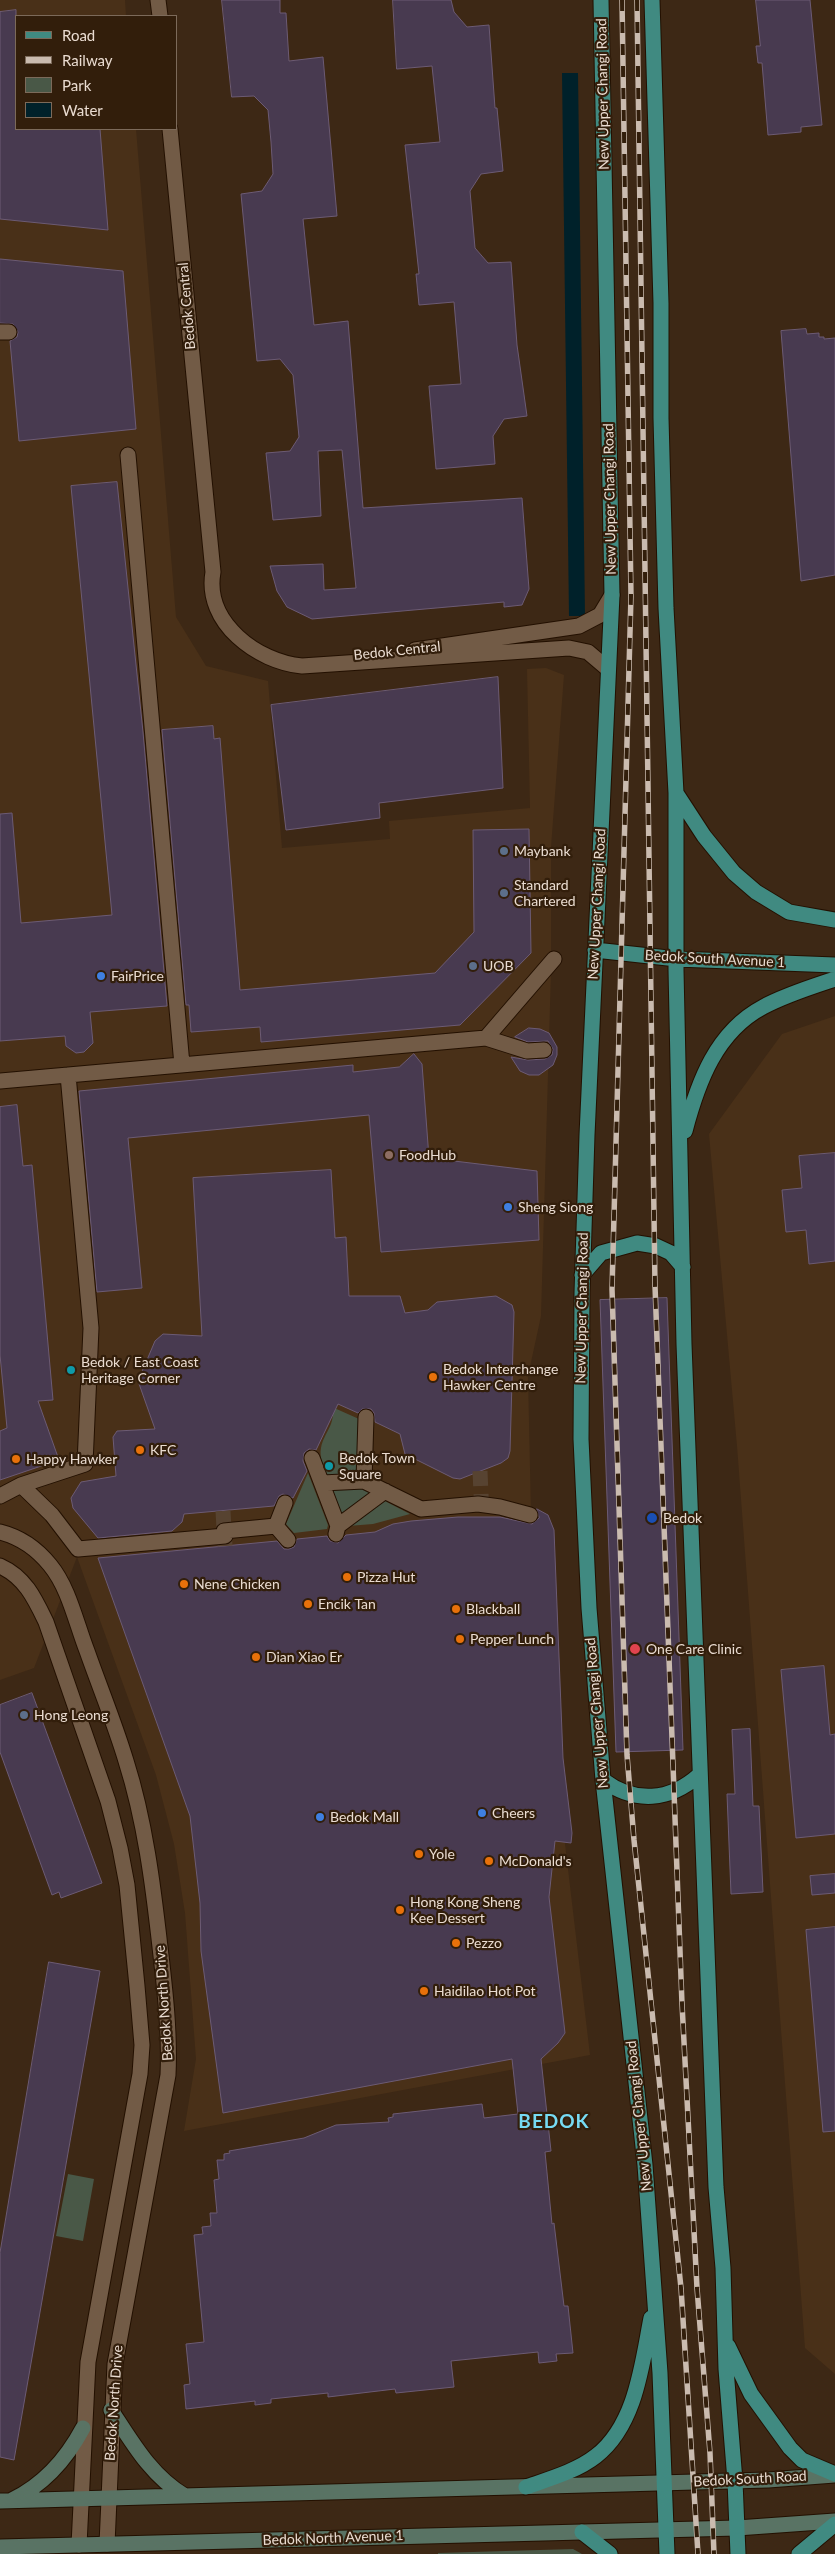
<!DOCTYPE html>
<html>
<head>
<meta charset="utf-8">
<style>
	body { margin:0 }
	#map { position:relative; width:835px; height:2554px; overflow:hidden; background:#3d2815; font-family:Lato,sans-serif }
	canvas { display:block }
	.legend { position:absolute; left:15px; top:15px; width:162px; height:115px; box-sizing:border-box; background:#321e0b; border:1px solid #7c6a5a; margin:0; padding:6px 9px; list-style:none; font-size:15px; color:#eadcd1 }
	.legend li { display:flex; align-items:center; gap:10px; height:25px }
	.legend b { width:25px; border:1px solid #7c6a5a }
</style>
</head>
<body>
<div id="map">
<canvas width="835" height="2554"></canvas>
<ul class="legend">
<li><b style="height:6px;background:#408a81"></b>Road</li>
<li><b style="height:6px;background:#cabbaf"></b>Railway</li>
<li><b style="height:14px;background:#495847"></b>Park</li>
<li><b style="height:14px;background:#00212a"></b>Water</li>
</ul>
</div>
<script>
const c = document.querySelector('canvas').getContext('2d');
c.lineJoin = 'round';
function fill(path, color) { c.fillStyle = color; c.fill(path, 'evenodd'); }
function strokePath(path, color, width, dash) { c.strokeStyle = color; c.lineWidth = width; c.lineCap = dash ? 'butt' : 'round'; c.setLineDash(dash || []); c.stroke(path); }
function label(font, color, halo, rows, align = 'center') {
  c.font = font + ' Lato,sans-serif'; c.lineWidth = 4.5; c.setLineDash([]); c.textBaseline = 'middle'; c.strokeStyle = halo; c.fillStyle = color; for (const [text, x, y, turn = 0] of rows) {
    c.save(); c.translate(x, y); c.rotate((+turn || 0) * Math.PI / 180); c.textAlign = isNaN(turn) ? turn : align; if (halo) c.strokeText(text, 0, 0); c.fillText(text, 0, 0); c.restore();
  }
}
fill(new Path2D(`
	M 0,0 L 125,0 L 126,16 L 16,16 L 16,129 L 136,129 L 176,617 L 206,666 L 268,681 L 282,848 L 390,839 L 389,821 L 530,808 L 527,669 L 546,668 L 564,675 L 551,847 L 551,971 L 541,1316 L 528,1376 L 531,1515 L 534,1516 L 530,1548 L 590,2055 L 184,2131 L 196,2059 L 185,1913 L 174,1844 L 156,1775 L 77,1557 L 34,1668 L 0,1680 Z
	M 835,1016 L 835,2374 L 805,2348 L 737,1446 L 709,1134 L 782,1034 Z`), '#493018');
fill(new Path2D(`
	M 332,1407 L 359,1419 L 358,1475 L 327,1475 C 324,1467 319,1457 321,1448 C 324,1432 336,1425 332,1407 Z
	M 308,1473 L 328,1525 L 327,1529 L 294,1533 L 286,1524 Z
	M 363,1488 L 372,1492 L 340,1515 L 332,1490 Z
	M 385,1501 L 410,1514 L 373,1524 L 348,1526 Z
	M 68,2174 L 94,2179 L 83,2241 L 56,2236 Z
	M 573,2549 L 582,2554 L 438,2554 L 438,2553 Z`), '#495847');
fill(new Path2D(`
	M 562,73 L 578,73 L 585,616 L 569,616 Z`), '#00212a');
const building = new Path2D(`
	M 222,0 L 280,0 L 280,13 L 286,13 L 289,61 L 323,57 L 337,216 L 303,219 L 314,325 L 348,321 L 363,508 L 522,498 L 529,589 L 522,605 L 504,607 L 504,602 L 312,619 L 287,607 L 277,591 L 270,566 L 323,564 L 324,590 L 356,588 L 342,450 L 318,451 L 321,516 L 273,520 L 266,453 L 290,451 L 299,437 L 293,375 L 280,359 L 257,361 L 241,194 L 262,191 L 273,174 L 271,142 L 268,110 L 254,96 L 232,97 Z
	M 393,0 L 451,0 L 454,12 L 467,27 L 489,25 L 495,108 L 497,108 L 503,171 L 481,174 L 470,191 L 475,248 L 488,263 L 511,262 L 517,345 L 527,416 L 504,419 L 493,436 L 495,464 L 436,469 L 429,386 L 461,384 L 454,302 L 419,305 L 416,274 L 419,274 L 405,145 L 440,142 L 432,66 L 397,69 Z
	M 756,0 L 810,0 L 822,125 L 801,127 L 801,132 L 768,135 L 762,63 L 758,63 L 756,46 L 760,46 Z
	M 16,10 L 16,129 L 100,129 L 108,230 L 0,219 L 0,12 Z
	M 0,259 L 123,271 L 136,429 L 19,441 L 10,341 L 17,337 L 18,332 L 13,324 L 0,323 Z
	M 806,329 L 807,334 L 819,333 L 819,337 L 824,337 L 824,339 L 835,338 L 835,575 L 801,581 L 781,331 Z
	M 117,482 L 143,732 L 167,1006 L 90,1012 L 93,1043 L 84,1052 L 76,1053 L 66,1046 L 65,1036 L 0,1041 L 0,814 L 12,813 L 21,923 L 112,915 L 71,486 Z
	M 498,677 L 503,788 L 379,803 L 380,818 L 286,830 L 271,705 Z
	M 213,726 L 214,739 L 220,738 L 240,990 L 435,973 L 474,932 L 473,830 L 529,829 L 531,953 L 460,1025 L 261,1042 L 260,1027 L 191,1032 L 189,1005 L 186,1005 L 162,730 Z
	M 529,1028 L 540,1029 L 549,1033 L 557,1047 L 557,1055 L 553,1065 L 539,1075 L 529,1075 L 520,1071 L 511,1057 L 528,1060 L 545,1059 L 552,1055 L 553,1049 L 548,1041 L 528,1042 L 515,1037 Z
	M 414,1054 L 422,1064 L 429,1158 L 537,1171 L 539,1240 L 381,1252 L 369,1115 L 128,1138 L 142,1288 L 97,1292 L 79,1091 L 353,1065 L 353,1072 L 399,1067 Z
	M 17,1105 L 23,1166 L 32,1165 L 53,1400 L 38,1401 L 59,1460 L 0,1480 L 0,1431 L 7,1428 L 0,1355 L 0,1107 Z
	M 835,1153 L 835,1261 L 809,1264 L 806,1230 L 786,1232 L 782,1190 L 802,1188 L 799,1156 Z
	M 331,1170 L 335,1238 L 346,1237 L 349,1296 L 400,1296 L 405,1313 L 428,1310 L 437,1302 L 496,1296 L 512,1305 L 514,1312 L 510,1451 L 508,1458 L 501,1463 L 460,1479 L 453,1478 L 405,1454 L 400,1434 L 375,1422 L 374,1413 L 371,1409 L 362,1409 L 358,1413 L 338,1404 L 316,1450 L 309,1449 L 304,1453 L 303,1461 L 307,1471 L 293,1498 L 283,1494 L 279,1496 L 274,1506 L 184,1514 L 182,1522 L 172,1531 L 98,1538 L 73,1508 L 71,1498 L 81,1482 L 116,1476 L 113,1437 L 117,1431 L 155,1429 L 138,1381 L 155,1341 L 163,1334 L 202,1336 L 193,1178 Z
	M 667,1298 L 683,1750 L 616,1752 L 600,1300 Z
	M 537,1509 L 548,1515 L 554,1530 L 563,1758 L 572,1833 L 571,1843 L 555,1841 L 549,1897 L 565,2033 L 558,2043 L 541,2059 L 551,2151 L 545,2152 L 552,2224 L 554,2223 L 564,2306 L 568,2306 L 573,2353 L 556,2354 L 557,2361 L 539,2363 L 538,2352 L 451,2361 L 454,2387 L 396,2393 L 395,2389 L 328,2397 L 328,2393 L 271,2399 L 271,2403 L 255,2405 L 255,2401 L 186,2409 L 184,2385 L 190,2384 L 186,2344 L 204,2342 L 194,2235 L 203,2234 L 202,2227 L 211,2226 L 210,2213 L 217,2213 L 214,2180 L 219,2179 L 217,2160 L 224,2160 L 224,2154 L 230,2153 L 229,2151 L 304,2138 L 336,2125 L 389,2122 L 388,2118 L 393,2117 L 393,2114 L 482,2104 L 484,2118 L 518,2114 L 512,2059 L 223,2113 L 201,1951 L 200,1903 L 190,1816 L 98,1558 L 277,1541 L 284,1549 L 289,1549 L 294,1547 L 297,1539 L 327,1536 L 330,1541 L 338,1543 L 346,1535 L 375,1532 L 393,1524 L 411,1521 L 458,1517 L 500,1517 L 532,1524 L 539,1518 Z
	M 824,1666 L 830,1735 L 835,1734 L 835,1834 L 796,1838 L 781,1670 Z
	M 32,1693 L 102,1883 L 61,1898 L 59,1892 L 52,1895 L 0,1752 L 0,1705 Z
	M 750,1729 L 753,1806 L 759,1806 L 763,1892 L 731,1894 L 727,1794 L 735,1794 L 732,1730 Z
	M 835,1874 L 835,1893 L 812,1895 L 810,1876 Z
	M 835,1927 L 835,2131 L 823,2132 L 806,1930 Z
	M 49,1962 L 100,1971 L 14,2460 L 0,2457 L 0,2253 Z`);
fill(building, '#483a50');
strokePath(building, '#6c5b74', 1);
strokePath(new Path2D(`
	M 480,1471 L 482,1516
	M 223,1511 L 225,1546`), '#574331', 15, [15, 8]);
const street = new Path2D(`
	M 158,0 L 160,16
	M 170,129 L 213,572 C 204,623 258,662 302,666 L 569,648 L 588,652 L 608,669
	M 0,332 L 9,332
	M 128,455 L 182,1065
	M 415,650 L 579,626 L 600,615 L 612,595
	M 486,1038 L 554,959
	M 0,1081 L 486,1038 L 527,1051 L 544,1050
	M 312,1458 L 338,1526
	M 364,1481 L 366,1417
	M 322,1483 L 364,1481 L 421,1509 L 478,1504 L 500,1507 L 530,1515
	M 21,1485 L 52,1515 L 78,1549 L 225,1536
	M 0,1496 L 21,1485 L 85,1464 L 91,1328 L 68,1075
	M 285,1503 L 276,1526 L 288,1540
	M 224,1531 L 276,1526
	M 0,1532 C 20,1537 37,1549 50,1565 C 69,1588 76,1623 87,1651 C 100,1688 115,1724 126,1761 C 145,1821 153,1885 160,1947 C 165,1990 170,2032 168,2075 L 115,2364 L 107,2544
	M 336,1534 L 338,1526 L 385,1491
	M 0,1566 C 25,1577 35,1599 46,1622 L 108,1801 L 120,1848 L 127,1885 L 137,1986 L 142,2045 L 140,2074 L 88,2362 L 79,2545`);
const secondary = new Path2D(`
	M 111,2410 C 132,2442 151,2476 185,2496
	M 12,2500 C 43,2485 67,2458 83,2428
	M 0,2501 L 768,2480 L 835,2475
	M 0,2547 L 737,2528 L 835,2521`);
const primary = new Path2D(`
	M 601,0 L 612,595 L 587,1135 L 582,1293 L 581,1439 L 589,1608 L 603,1780 L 645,2165 L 660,2373 L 667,2554
	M 652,0 L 661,303 L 661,418 L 666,608 L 676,793 L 676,970 L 684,1344 L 716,2187 L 723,2268 L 726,2369 L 735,2481 L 738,2554
	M 676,793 L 704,836 L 734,873 L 756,892 L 789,912 L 835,920
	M 595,950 L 677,959 L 835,965
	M 685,1131 C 698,1082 716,1032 763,1007 C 785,995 811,987 835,979
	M 582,1275 L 601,1253 L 637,1243 L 656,1246 L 671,1253 L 683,1267
	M 603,1780 C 635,1804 670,1801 699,1775
	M 728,2346 L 751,2394 L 790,2448 L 802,2460 L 835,2474
	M 526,2487 C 549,2479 577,2471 596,2456 C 636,2425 642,2364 651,2318
	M 582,2532 L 610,2554
	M 799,2554 L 835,2524`);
strokePath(street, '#231001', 17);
strokePath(secondary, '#231001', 17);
strokePath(primary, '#231001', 17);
strokePath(street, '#725b46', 15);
strokePath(secondary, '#597364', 15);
strokePath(primary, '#408a81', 15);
const rail = new Path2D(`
	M 622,0 L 631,596 L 612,1289 L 627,1755 L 634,1840 L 681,2288 L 698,2554
	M 637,0 L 655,1286 L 682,2004 L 697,2288 L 710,2453 L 714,2554`);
strokePath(rail, '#cabbaf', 5.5);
strokePath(rail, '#321e0b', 4, [11]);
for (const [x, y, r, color] of [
	[504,851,5,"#5c6f8a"],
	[504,893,5,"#5c6f8a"],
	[473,966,5,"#5c6f8a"],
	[101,976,5,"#3f7fe0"],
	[389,1155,5,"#8d6e63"],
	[508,1207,5,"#3f7fe0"],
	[71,1370,5,"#0f9aa8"],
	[433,1377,5,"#e8710a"],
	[140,1450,5,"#e8710a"],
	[16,1459,5,"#e8710a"],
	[329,1466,5,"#0f9aa8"],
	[652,1518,6,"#1a4fb4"],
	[347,1577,5,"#e8710a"],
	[184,1584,5,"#e8710a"],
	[308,1604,5,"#e8710a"],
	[456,1609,5,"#e8710a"],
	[460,1639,5,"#e8710a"],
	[635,1649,6,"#e0444e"],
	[256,1657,5,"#e8710a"],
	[24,1715,5,"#5c6f8a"],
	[482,1813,5,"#3f7fe0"],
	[320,1817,5,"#3f7fe0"],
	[419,1854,5,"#e8710a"],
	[489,1861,5,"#e8710a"],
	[400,1910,5,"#e8710a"],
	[456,1943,5,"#e8710a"],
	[424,1991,5,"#e8710a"]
]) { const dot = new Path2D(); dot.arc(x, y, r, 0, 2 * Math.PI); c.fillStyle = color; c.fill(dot); strokePath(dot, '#321e0b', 2); }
label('14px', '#eadcd1', '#321e0b', [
	["New Upper Changi Road",603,94,-91],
	["Bedok Central",187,306,-95],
	["New Upper Changi Road",610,499,-91],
	["Bedok Central",397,651,-6],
	["New Upper Changi Road",597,904,-87],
	["Bedok South Avenue 1",715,959,3],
	["New Upper Changi Road",582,1308,-89],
	["New Upper Changi Road",597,1713,-95],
	["Bedok North Drive",164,2003,-94],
	["New Upper Changi Road",639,2116,-96],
	["Bedok North Drive",114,2403,-86],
	["Bedok South Road",750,2479,-3],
	["Bedok North Avenue 1",333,2538,-2]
]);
label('14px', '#eadcd1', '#321e0b', [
	["Maybank",514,851],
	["Standard",514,885],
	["Chartered",514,901],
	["UOB",483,966],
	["FairPrice",111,976],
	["FoodHub",399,1155],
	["Sheng Siong",518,1207],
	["Bedok / East Coast",81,1362],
	["Heritage Corner",81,1378],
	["Bedok Interchange",443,1369],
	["Hawker Centre",443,1385],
	["KFC",150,1450],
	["Bedok Town",339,1458],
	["Square",339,1474],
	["Happy Hawker",26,1459],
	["Bedok",663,1518],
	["Pizza Hut",357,1577],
	["Nene Chicken",194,1584],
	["Encik Tan",318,1604],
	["Blackball",466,1609],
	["Pepper Lunch",470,1639],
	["One Care Clinic",646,1649],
	["Dian Xiao Er",266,1657],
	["Hong Leong",34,1715],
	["Cheers",492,1813],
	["Bedok Mall",330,1817],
	["Yole",429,1854],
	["McDonald's",499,1861],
	["Hong Kong Sheng",410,1902],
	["Kee Dessert",410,1918],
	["Pezzo",466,1943],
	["Haidilao Hot Pot",434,1991]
], 'left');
c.letterSpacing = '1px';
label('bold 19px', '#76daf3', '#321e0b', [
	["BEDOK",554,2122]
]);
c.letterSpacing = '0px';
</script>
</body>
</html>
